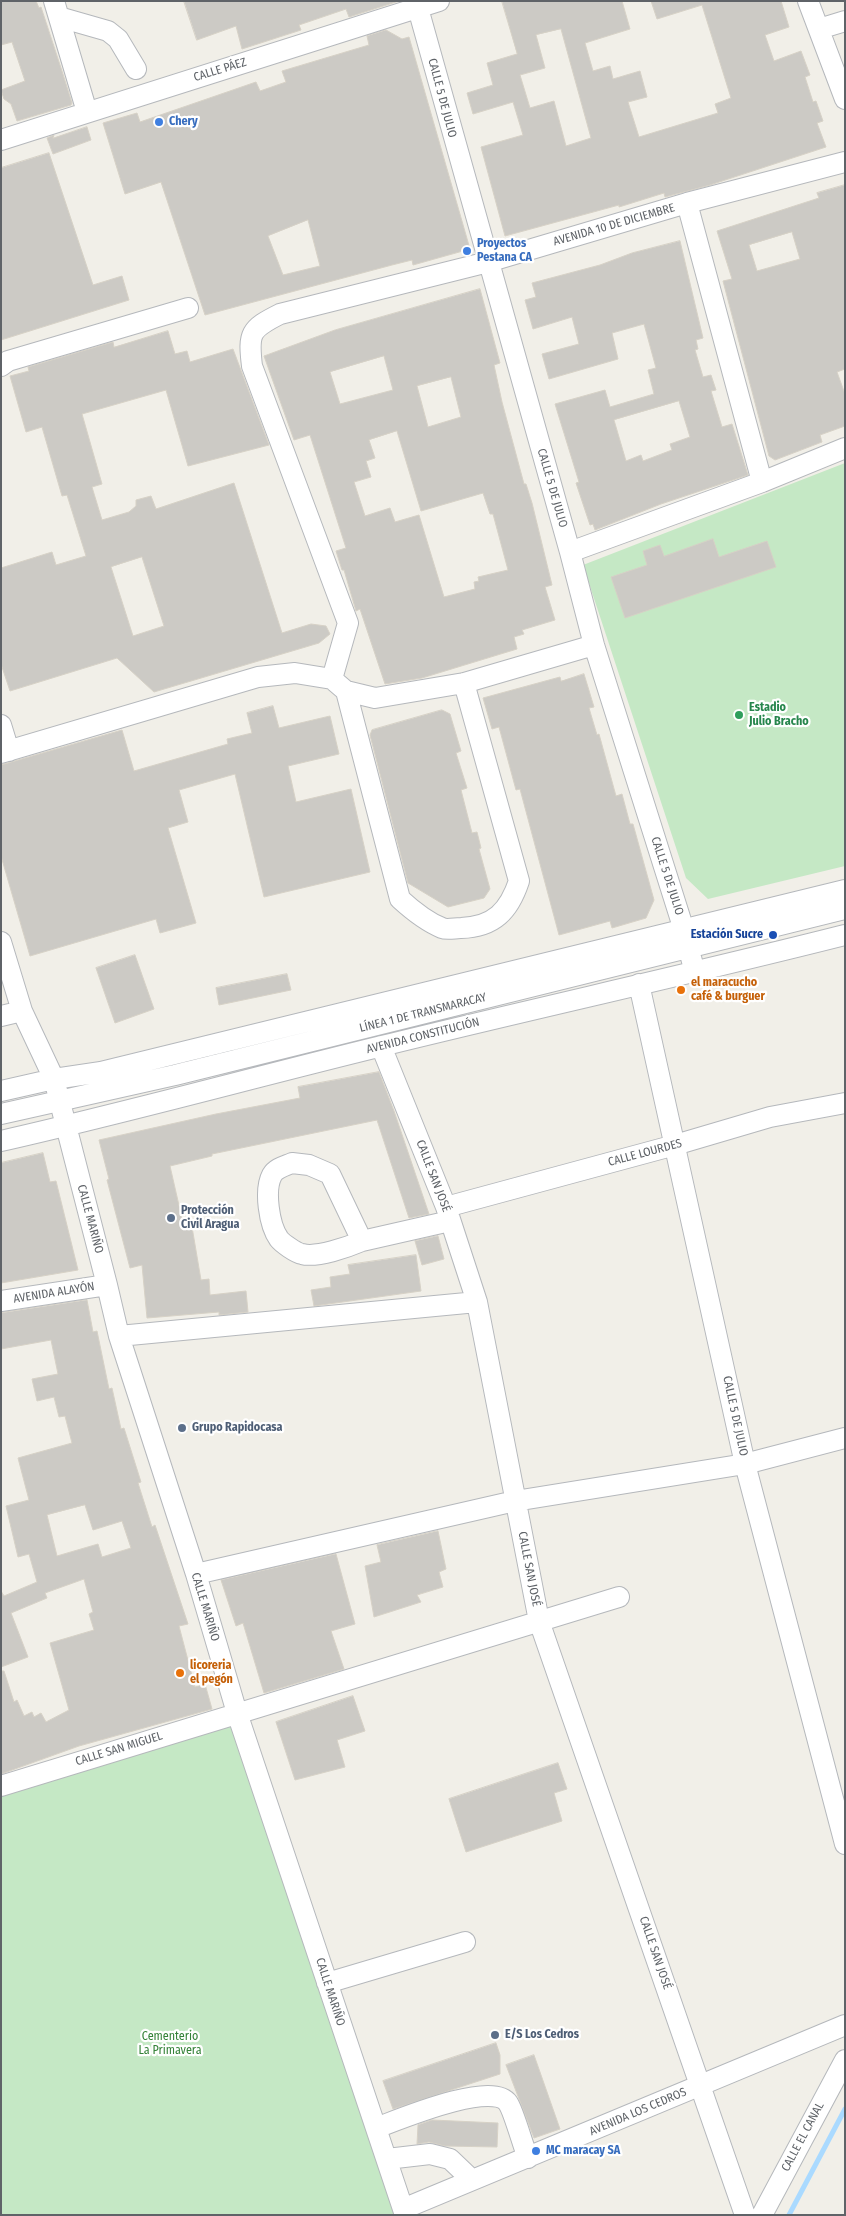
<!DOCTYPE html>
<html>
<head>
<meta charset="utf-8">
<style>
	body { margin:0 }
	#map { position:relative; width:846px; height:2216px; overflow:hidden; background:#f1efe8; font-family:"Fira Sans Condensed",sans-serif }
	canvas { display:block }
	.frame { position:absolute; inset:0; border:2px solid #5f6368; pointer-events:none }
</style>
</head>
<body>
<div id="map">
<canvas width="846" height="2216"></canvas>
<div class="frame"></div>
</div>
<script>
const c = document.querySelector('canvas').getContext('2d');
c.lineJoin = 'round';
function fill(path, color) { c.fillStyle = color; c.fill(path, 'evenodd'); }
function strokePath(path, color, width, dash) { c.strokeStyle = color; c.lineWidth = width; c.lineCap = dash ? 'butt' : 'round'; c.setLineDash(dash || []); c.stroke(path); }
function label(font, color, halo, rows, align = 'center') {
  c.font = font + ' "Fira Sans Condensed",sans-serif'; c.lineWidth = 4.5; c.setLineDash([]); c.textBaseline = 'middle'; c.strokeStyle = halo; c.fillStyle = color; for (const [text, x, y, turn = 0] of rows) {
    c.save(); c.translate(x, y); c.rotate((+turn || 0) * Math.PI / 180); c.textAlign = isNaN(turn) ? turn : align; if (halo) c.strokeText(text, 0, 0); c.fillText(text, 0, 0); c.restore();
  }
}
fill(new Path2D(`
	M 845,463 L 845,866 L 708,899 L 686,878 L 583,565 Z
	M 237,1713 L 405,2215 L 1,2215 L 1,1787 Z`), '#c5e8c5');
strokePath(new Path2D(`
	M 789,2215 L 845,2109`), '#aadaff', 5);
const building = new Path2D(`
	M 1,1 L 36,1 L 39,8 L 41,7 L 62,71 L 72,103 L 71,105 L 17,121 L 11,104 L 4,99 L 1,90 L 25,81 L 12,42 L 1,45 Z
	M 184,1 L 399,1 L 349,17 L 346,9 L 299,25 L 301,30 L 242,49 L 236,26 L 197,40 Z
	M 502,1 L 622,1 L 630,29 L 585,43 L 593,71 L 610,66 L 613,79 L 640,71 L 647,97 L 628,102 L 639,137 L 718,113 L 715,104 L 731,98 L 702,5 L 657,19 L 651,1 L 781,1 L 789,27 L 765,35 L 774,61 L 801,51 L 810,75 L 805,77 L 813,102 L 816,101 L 823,121 L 817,123 L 826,147 L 710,185 L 665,197 L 664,193 L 619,207 L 619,205 L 505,236 L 481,147 L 523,135 L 513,102 L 473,114 L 467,93 L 493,85 L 487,63 L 517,54 ZM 561,29 L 591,138 L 566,146 L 554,101 L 530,108 L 520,75 L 545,68 L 536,35 Z
	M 386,30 L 402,39 L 409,37 L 470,249 L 413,265 L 412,260 L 392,265 L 205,315 L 161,182 L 125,194 L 103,123 L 137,113 L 140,122 L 256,82 L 260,91 L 286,82 L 282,71 L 369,45 L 367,36 ZM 308,220 L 320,266 L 283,275 L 268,236 Z
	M 87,127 L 91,140 L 53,154 L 47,138 L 54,135 L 53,138 Z
	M 49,153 L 93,285 L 122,276 L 129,300 L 1,340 L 1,168 Z
	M 845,185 L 845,369 L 837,372 L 845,394 L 845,426 L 820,435 L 822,442 L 775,460 L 769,456 L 723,281 L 732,279 L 717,231 L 819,198 L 817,193 ZM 792,232 L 800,259 L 757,271 L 749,245 Z
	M 680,241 L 703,338 L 696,340 L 698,349 L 695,350 L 703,377 L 711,375 L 716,390 L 711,391 L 722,427 L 732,424 L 748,475 L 661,504 L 595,530 L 593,524 L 590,525 L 576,483 L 579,482 L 555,404 L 605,390 L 610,407 L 654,394 L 648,370 L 656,368 L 644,324 L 612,333 L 618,359 L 549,379 L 542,354 L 579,344 L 572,317 L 533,329 L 525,300 L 536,297 L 532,283 L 600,265 L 632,253 ZM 679,401 L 690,437 L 670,444 L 672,450 L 643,461 L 641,455 L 626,461 L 614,420 Z
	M 480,289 L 500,363 L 494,365 L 502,402 L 524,484 L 526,484 L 532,503 L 552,585 L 545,587 L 555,620 L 522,630 L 524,634 L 514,637 L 517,649 L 422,678 L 385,684 L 360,609 L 356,611 L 344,570 L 342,570 L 336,551 L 346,548 L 310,435 L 294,440 L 264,356 L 335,330 ZM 384,356 L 393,390 L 340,404 L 330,372 ZM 451,377 L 461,417 L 428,427 L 417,386 ZM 397,431 L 421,511 L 483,493 L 490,514 L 493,514 L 508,570 L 478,577 L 479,581 L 474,582 L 475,589 L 444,597 L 419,515 L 395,522 L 390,508 L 365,516 L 354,482 L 371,477 L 366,461 L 375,458 L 369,440 Z
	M 168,331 L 175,354 L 187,351 L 190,362 L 233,349 L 269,445 L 188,466 L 166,390 L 82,414 L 102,484 L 92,487 L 102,520 L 129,512 L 136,506 L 136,500 L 151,496 L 156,509 L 234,483 L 282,633 L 311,624 L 326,626 L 330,634 L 319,643 L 154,692 L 117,658 L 10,691 L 1,664 L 1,568 L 52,552 L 56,565 L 86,556 L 67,495 L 62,496 L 42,427 L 26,432 L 10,376 L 29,371 L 28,367 L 113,342 L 114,347 ZM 142,557 L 164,626 L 133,636 L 111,567 Z
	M 713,539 L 719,557 L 767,541 L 776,567 L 625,618 L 611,577 L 647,565 L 643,551 L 660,545 L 664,556 Z
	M 584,674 L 594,707 L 589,708 L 597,735 L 599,734 L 616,796 L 622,794 L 630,824 L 633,824 L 654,900 L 646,918 L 612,928 L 610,921 L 559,935 L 520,789 L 516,790 L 499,727 L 492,729 L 483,698 L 560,677 L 561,681 Z
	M 273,706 L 279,728 L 330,716 L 339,754 L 288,766 L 296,802 L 351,789 L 370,872 L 264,897 L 235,774 L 179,790 L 188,822 L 168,828 L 196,923 L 160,933 L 156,919 L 30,956 L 1,856 L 1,765 L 122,730 L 134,771 L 228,744 L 227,739 L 252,733 L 247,713 Z
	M 442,710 L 450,714 L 461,751 L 456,753 L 467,788 L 461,790 L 472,833 L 477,832 L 481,848 L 479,849 L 490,889 L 484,898 L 448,907 L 408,883 L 370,735 L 372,730 Z
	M 135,955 L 154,1009 L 115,1023 L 96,968 Z
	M 287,974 L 291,990 L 219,1005 L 216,988 Z
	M 379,1072 L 394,1111 L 429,1214 L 409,1218 L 377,1120 L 212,1154 L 212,1156 L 170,1166 L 183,1223 L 191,1221 L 201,1280 L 209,1279 L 210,1295 L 246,1291 L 248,1312 L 219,1315 L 219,1312 L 147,1318 L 142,1265 L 130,1268 L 107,1180 L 109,1179 L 99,1140 L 216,1114 L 300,1098 L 298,1087 Z
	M 43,1153 L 50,1182 L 56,1181 L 78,1270 L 1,1283 L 1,1163 Z
	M 438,1236 L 444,1259 L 422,1265 L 415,1241 Z
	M 416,1255 L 421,1291 L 314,1306 L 311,1290 L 331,1287 L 330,1277 L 350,1274 L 348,1265 Z
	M 87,1300 L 93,1332 L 97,1331 L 109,1389 L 112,1388 L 121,1429 L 124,1428 L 141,1482 L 138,1483 L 152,1527 L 155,1525 L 188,1624 L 179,1626 L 195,1687 L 205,1684 L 212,1709 L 79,1746 L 1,1774 L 1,1671 L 4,1671 L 14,1702 L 17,1700 L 24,1716 L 32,1712 L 34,1717 L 41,1713 L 46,1722 L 69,1710 L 50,1643 L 94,1630 L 89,1614 L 93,1612 L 84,1579 L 45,1593 L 47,1598 L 11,1613 L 28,1657 L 1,1667 L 1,1591 L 4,1596 L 37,1582 L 29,1554 L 18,1557 L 6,1506 L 29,1500 L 18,1458 L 72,1443 L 65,1416 L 59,1417 L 54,1397 L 37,1401 L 32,1379 L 58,1374 L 51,1340 L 1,1349 L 1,1313 ZM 85,1505 L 93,1530 L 122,1521 L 131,1548 L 102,1557 L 98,1544 L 57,1556 L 47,1515 Z
	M 438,1531 L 446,1569 L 439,1572 L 443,1587 L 417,1595 L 421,1602 L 374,1617 L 365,1566 L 381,1562 L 377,1545 Z
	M 336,1554 L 355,1624 L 331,1631 L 344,1669 L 264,1693 L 243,1623 L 236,1626 L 221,1580 Z
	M 353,1696 L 365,1731 L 337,1740 L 345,1767 L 295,1780 L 276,1722 Z
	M 558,1763 L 567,1789 L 554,1793 L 562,1821 L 466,1852 L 449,1799 Z
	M 496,2043 L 500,2055 L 500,2074 L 393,2109 L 383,2081 Z
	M 534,2055 L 560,2129 L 534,2138 L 506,2065 Z
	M 432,2120 L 498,2123 L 497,2147 L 445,2146 L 429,2142 L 417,2144 L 418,2125 Z`);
fill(building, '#cccac5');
strokePath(building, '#d6d1c6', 1);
const minor = new Path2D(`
	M 54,1 L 87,112
	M 416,1 L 570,552 L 594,645 L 684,930 L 695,973
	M 808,1 L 845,99
	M 59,17 L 108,31 L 118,39 L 136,69
	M 819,29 L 845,21
	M 1,140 L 439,1
	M 687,203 L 762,482
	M 1,366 L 8,361 L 188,308
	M 570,552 L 762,482 L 845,448
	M 332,679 L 348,623 L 252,366 C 248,333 250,329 280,314 L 488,262 L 687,203 L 845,162
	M 346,691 L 375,698 L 464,683 L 594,645
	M 1,725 L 9,751
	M 1,753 L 258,677 L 295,673 L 332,679 L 346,691 L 400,899 C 412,910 425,921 442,928 C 447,930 455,928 461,928 C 494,927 509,911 519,881 L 464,683
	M 1,942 L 22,1011 L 54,1079 L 107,1285 L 119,1336 L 196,1574 L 237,1713 L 405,2215
	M 639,984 L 745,1464 L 845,1844
	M 1,1016 L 22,1011
	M 381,1046 L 446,1207 L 477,1302 L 539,1621 L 745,2215
	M 1,1091 L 54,1079 L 101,1072 L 845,890
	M 1,1114 L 175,1075 L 845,909
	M 1,1141 C 129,1112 255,1077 382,1046 C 536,1008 691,974 845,935
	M 292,1163 L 309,1165 L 330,1174 L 362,1241 C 348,1247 317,1258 302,1254 C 296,1253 282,1243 279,1239 C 269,1225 264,1190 272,1175 C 276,1168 285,1166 292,1163 Z
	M 446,1207 L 675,1145 L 770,1117 L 845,1103
	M 362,1241 L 450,1221
	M 1,1301 L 107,1285
	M 119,1336 L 477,1302
	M 196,1574 L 515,1501 L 745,1464 L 845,1438
	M 1,1786 L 619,1597
	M 327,1983 L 465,1942
	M 376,2128 C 398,2120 492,2080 508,2103 C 514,2112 523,2146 528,2158
	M 387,2159 L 430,2154 L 450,2159 L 472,2180
	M 403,2209 L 845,2025
	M 762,2215 L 845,2060`);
strokePath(minor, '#b5b8bc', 22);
strokePath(minor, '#fff', 20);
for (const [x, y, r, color] of [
	[159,122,5,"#3f7fe0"],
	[467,251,5,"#3f7fe0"],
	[739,715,5,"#2e9e5b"],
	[773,935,5,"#1a4fb4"],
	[681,990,5,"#e8710a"],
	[171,1218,5,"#5c6f8a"],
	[182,1428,5,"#5c6f8a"],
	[180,1673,5,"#e8710a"],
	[495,2035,5,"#5c6f8a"],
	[536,2151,5,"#3f7fe0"]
]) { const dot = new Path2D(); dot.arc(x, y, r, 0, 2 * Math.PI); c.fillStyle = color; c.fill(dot); strokePath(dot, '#fff', 2); }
label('12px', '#5f6368', '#fff', [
	["CALLE PÁEZ",220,70,-17],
	["CALLE 5 DE JULIO",442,98,75],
	["AVENIDA 10 DE DICIEMBRE",614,225,-16],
	["CALLE 5 DE JULIO",552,488,74],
	["CALLE 5 DE JULIO",667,876,72],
	["LÍNEA 1 DE TRANSMARACAY",423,1013,-14],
	["AVENIDA CONSTITUCIÓN",423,1036,-14],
	["CALLE LOURDES",645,1153,-15],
	["CALLE SAN JOSÉ",433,1176,69],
	["CALLE MARIÑO",90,1219,75],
	["AVENIDA ALAYÓN",54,1293,-9],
	["CALLE 5 DE JULIO",735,1416,78],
	["CALLE SAN JOSÉ",529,1569,79],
	["CALLE MARIÑO",205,1607,73],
	["CALLE SAN MIGUEL",119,1749,-17],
	["CALLE SAN JOSÉ",655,1953,71],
	["CALLE MARIÑO",330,1992,72],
	["AVENIDA LOS CEDROS",638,2112,-23],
	["CALLE EL CANAL",803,2137,-62]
]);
label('bold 12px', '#366cbe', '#fff', [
	["Chery",169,122],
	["Proyectos",477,244],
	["Pestana CA",477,258],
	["MC maracay SA",546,2151]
], 'left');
label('bold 12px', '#27864d', '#fff', [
	["Estadio",749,708],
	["Julio Bracho",749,722]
], 'left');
label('bold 12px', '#164399', '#fff', [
	["Estación Sucre",763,935]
], 'right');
label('bold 12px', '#c56008', '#fff', [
	["el maracucho",691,983],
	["café & burguer",691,997],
	["licoreria",190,1666],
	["el pegón",190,1680]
], 'left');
label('bold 12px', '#4e5e75', '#fff', [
	["Protección",181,1211],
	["Civil Aragua",181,1225],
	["Grupo Rapidocasa",192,1428],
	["E/S Los Cedros",505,2035]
], 'left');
label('12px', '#348238', '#fff', [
	["Cementerio",170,2037],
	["La Primavera",170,2051]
]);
</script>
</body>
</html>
